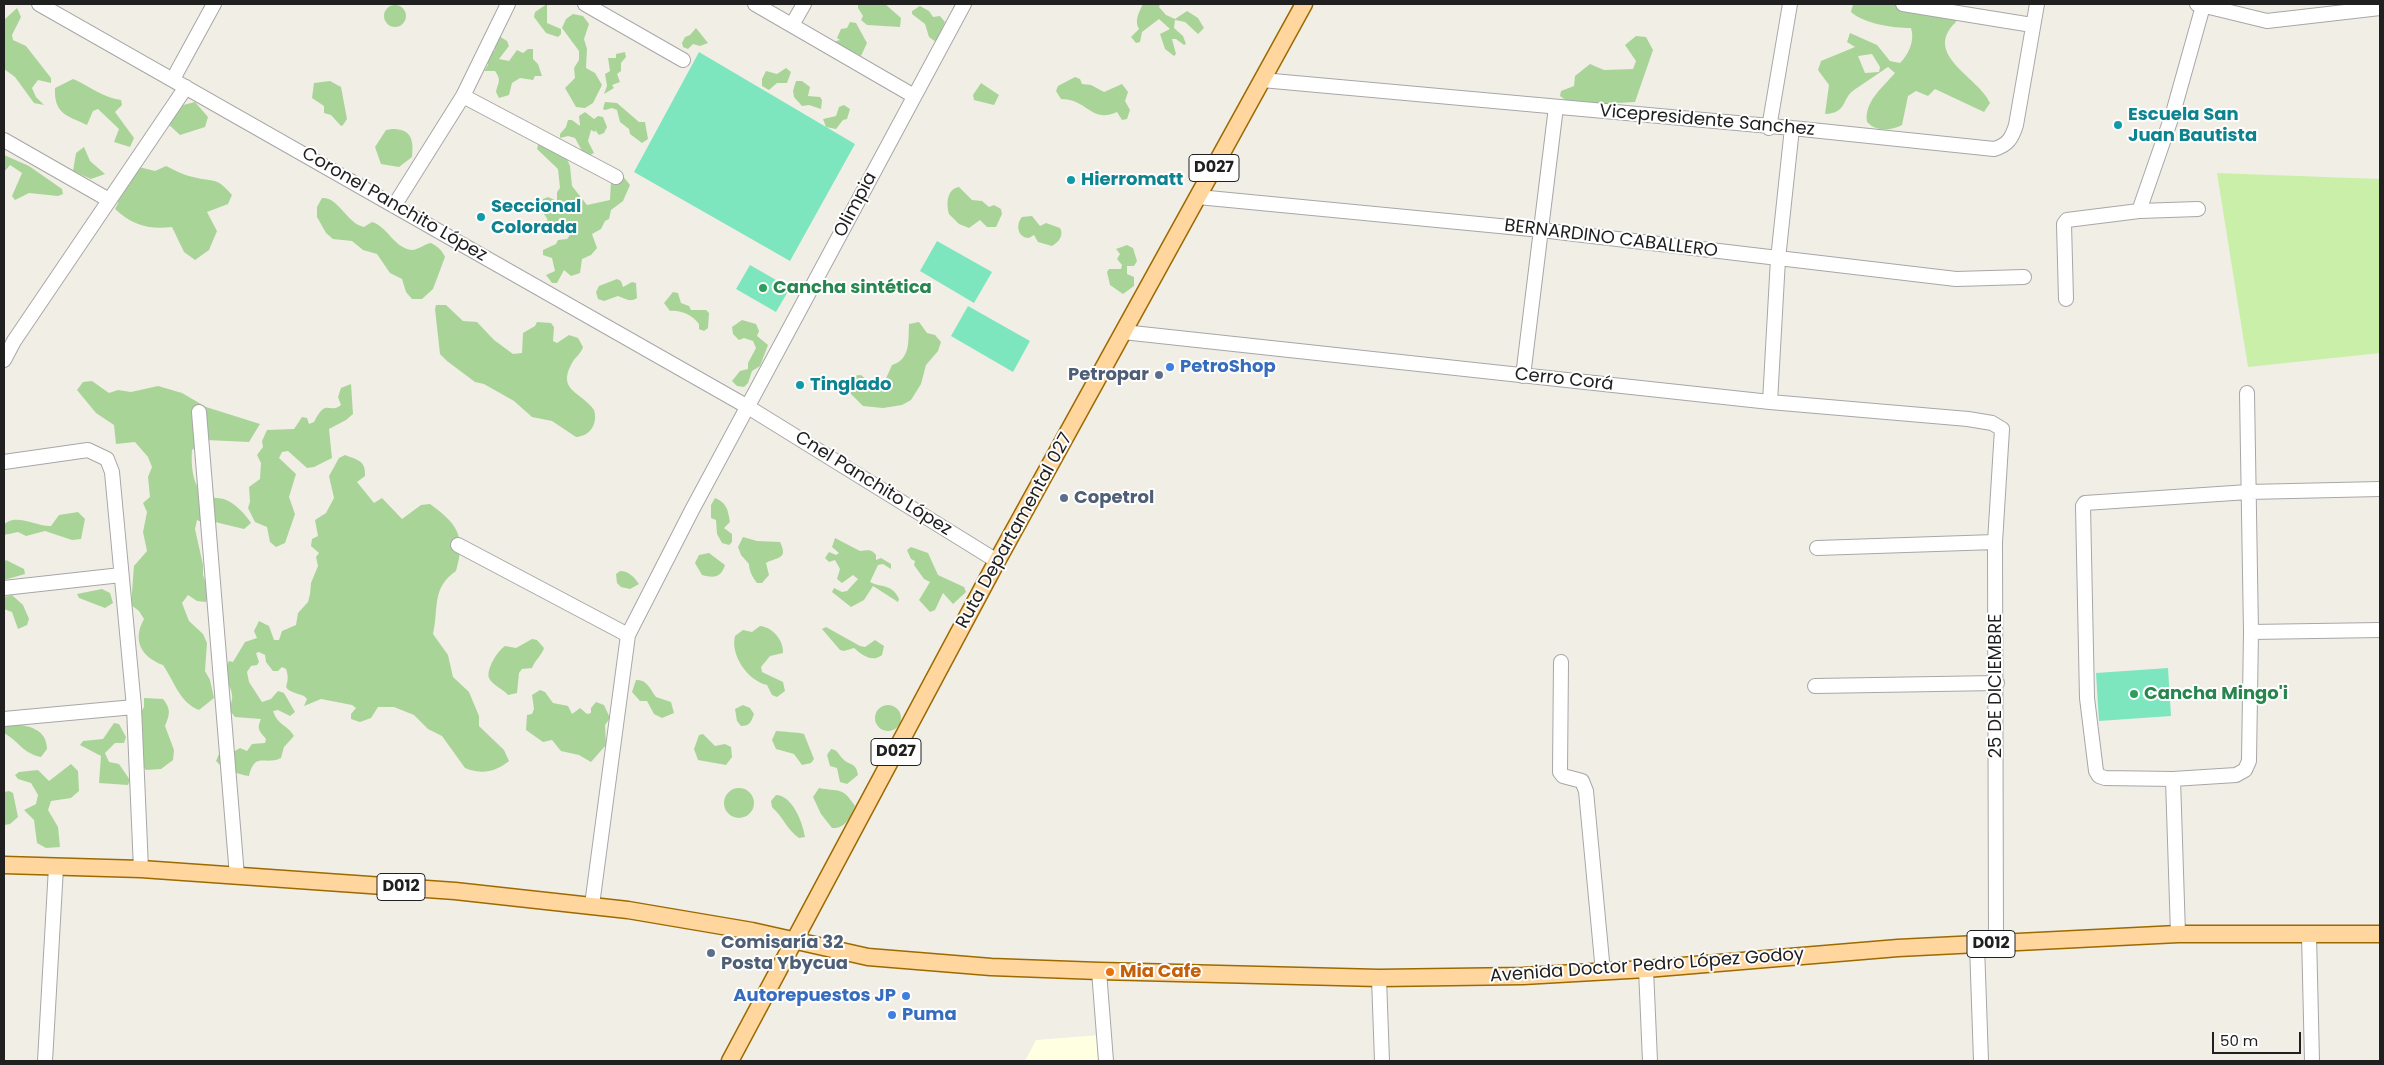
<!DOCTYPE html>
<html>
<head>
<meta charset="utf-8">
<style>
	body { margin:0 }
	#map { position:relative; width:2384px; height:1065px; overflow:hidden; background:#f1eee6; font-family:Poppins,sans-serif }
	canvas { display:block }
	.frame { position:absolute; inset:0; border:5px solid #202020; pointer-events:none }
	.scale { position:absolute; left:2212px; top:1032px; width:89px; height:22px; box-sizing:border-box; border:2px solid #202020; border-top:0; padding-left:6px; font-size:15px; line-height:18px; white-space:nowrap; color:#202020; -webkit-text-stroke:4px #fff; paint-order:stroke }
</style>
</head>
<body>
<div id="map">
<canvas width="2384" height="1065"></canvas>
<div class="frame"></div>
<div class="scale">50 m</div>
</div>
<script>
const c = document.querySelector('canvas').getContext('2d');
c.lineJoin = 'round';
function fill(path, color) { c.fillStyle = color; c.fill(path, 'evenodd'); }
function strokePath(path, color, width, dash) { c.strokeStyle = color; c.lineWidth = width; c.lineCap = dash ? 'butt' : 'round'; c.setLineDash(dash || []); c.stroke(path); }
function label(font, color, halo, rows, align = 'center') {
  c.font = font + ' Poppins,sans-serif'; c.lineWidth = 4; c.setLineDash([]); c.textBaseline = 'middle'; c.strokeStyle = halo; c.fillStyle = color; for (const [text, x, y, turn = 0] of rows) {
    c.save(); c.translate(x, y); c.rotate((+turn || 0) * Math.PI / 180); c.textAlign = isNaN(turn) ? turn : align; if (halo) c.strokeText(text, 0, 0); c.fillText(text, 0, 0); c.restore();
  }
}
fill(new Path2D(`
	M 1100,1035 L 1101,1061 L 1025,1061 L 1036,1040 Z`), '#ffffe2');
fill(new Path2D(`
	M 2217,173 L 2380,179 L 2380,353 L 2248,367 Z`), '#caefa9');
fill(new Path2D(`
	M 547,4 L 547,23 L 561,29 L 561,34 L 558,37 L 546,33 L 534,17 L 535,12 Z
	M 858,4 L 885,4 L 901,18 L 900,27 L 867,25 L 861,20 L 863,16 L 858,8 Z
	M 1143,4 L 1160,4 L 1159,7 L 1166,15 L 1175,19 L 1187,11 L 1198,18 L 1204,28 L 1198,34 L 1185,22 L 1175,20 L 1174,28 L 1183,36 L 1186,44 L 1184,45 L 1176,39 L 1172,39 L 1176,54 L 1174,56 L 1165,49 L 1160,34 L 1170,29 L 1159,19 L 1142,32 L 1140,42 L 1136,43 L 1131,37 L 1139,29 C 1134,21 1139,12 1143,4 Z
	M 1853,4 L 1927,4 L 1953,13 L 1956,22 C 1921,55 1980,78 1990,103 L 1984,112 L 1935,89 L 1928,96 L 1916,91 L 1908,96 L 1902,125 C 1890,131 1877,132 1867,122 C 1864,102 1882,88 1895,73 L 1888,67 C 1877,75 1865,82 1854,90 C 1841,99 1848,113 1825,114 L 1829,85 L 1818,70 L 1821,61 L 1855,47 L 1847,42 L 1850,33 L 1877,45 L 1890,61 L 1900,63 C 1909,54 1915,40 1911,28 C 1892,28 1865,24 1851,12 ZM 1872,54 L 1880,67 L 1879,72 L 1865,73 L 1858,56 Z
	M384 16a11 11 0 1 1 22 0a11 11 0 1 1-22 0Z
	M 920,6 L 929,11 L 933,17 L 940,16 L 945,22 L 936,42 L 929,37 L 925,24 L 912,14 L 912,11 Z
	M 17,8 L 21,17 L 12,35 L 13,40 L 26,46 L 51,78 L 51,83 L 38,80 L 32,88 L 36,97 L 44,105 L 34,103 L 15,77 L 4,69 L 4,20 Z
	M 573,14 L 583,16 L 589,24 L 584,39 L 587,49 L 586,68 L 595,73 L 602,85 L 593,103 L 585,108 L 576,107 L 565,88 L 575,78 L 574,68 L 579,60 L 579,51 L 562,28 L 566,19 Z
	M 850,22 L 856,23 L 867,43 L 861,56 L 833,42 L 840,40 L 837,38 L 841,29 L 847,28 Z
	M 696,28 L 708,43 L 700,46 L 693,44 L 688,49 L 683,47 L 682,43 L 685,37 L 690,35 Z
	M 499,36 L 507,41 L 509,46 L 499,59 L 509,61 L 517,50 L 523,53 L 528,49 L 533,49 L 533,59 L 538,64 L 542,76 L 535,76 L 533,80 L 520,78 L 512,83 L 509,95 L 499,98 L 496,92 C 498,82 502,81 495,71 L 484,71 L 488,65 L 487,58 L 495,50 L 494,43 Z
	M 1636,36 L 1646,37 L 1653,50 L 1635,102 L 1595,104 L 1581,101 L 1567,101 L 1560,96 L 1561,91 L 1574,86 L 1575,76 L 1590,64 L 1604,70 L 1633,69 L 1636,61 L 1625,45 Z
	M 625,52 L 626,57 L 621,63 L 621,71 L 617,74 L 620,82 L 612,85 L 614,88 L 604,94 L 607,86 L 605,74 L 610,71 L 608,58 L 616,58 L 616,54 Z
	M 786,68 L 791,72 L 787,83 L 777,83 L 769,90 L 762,86 L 762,79 L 766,71 L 777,74 Z
	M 1075,77 L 1080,79 L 1082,84 L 1091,85 L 1104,92 L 1122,84 L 1128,92 L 1125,101 L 1130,110 L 1127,119 L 1122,120 L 1117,112 C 1091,124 1088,99 1061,99 L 1056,91 L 1058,86 Z
	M 73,79 C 90,86 103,98 121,100 L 122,105 L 115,112 L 134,138 L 130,147 L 114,142 L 119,129 L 98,109 L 93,111 L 87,125 C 66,115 54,114 55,88 Z
	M 330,81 L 341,87 L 347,119 L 343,125 L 341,126 L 331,115 L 324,113 L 324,106 L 312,98 L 314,83 Z
	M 796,81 L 802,81 L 810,87 L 808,96 L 820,97 L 822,100 L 821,109 L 809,105 L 802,106 L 794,97 L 793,91 Z
	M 981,83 L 999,95 L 994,105 L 974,100 L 973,95 Z
	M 195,102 L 208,117 L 205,127 L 180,135 L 167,123 L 180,103 L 183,105 Z
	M 605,102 L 617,103 L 639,122 L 645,122 L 648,139 L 642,143 L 630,134 L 629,129 L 620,122 L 617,110 L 612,108 L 605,110 L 603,109 Z
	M 844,105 L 850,109 L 847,119 L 843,120 L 836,129 L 826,127 L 823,119 L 836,116 L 839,107 Z
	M 585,112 L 594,119 L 598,116 L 603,117 L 607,127 L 604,133 L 599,135 L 595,130 L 595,132 L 591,130 L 588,141 L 594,153 L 590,155 L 582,151 L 575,138 L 568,136 L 560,138 L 560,134 L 566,127 L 568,120 L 572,120 L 580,126 L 579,116 Z
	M 392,129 C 411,129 414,139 412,157 L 399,167 L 381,164 L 375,147 L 386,130 Z
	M 542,142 L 566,157 L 570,166 L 572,186 L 587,205 L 610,200 L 611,181 L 622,175 L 630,185 L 623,201 L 611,210 L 609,219 L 605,221 L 601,229 L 592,234 L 597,248 L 591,255 L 582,259 L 580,273 L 571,276 L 564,270 L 557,283 L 552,283 L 546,275 L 555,271 L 552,258 L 543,255 L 543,250 L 556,244 L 558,240 L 567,239 L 573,231 L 564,220 L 560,218 L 549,234 L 543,227 L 544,222 L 548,220 L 540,208 L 543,199 L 548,197 L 557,201 L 557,192 L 560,188 L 558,169 L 537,149 L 538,145 Z
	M 84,147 L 90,161 L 105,174 L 91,179 L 73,171 L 76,153 Z
	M 4,155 L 29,166 L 62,189 L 63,194 L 58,196 L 29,193 L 15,200 L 12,196 L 22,173 L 10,165 L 4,172 Z
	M 166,166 C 176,171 186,176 197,178 C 217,182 217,178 232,195 L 228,204 L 207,212 L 217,231 L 209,250 L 195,260 L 184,252 L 172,227 C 149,230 132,225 115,209 L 118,203 L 119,189 L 139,167 L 155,171 Z
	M 959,187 L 972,200 L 982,201 L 989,207 L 994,205 L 1001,209 L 1002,214 L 996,227 L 987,227 L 980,220 L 969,228 L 959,224 L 949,214 C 946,203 947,189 959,187 Z
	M 322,198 C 339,197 346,223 364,227 L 372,222 C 388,227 394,248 412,250 C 418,250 424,244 431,243 C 437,246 442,250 445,257 L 433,289 L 422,299 L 412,299 L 406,292 L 402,279 L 390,273 L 377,254 L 363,250 L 352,241 L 333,239 L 326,233 L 317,217 L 317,207 Z
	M 1032,216 L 1040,226 L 1046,223 L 1060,228 C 1064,235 1059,242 1052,246 L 1038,242 L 1034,235 L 1029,238 C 1018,238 1015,225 1022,217 Z
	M 1127,245 L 1133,248 L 1137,261 L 1134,266 L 1127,266 L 1127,274 L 1134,277 L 1134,286 L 1123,294 L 1110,285 L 1107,272 L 1109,269 L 1121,269 L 1122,265 L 1117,259 L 1120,254 L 1116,249 Z
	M 617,279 L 621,281 L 623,287 L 632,282 L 636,283 L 637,298 C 630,303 624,298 618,296 L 604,301 L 598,299 L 596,292 L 599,286 Z
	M 673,292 L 678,293 L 681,303 L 689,306 L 691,310 L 706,310 L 709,313 L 708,328 L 704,331 L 699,329 L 699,324 C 692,315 681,310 670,311 L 664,303 Z
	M 436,305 L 446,305 L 463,321 L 477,322 L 494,340 L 513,354 L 522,353 L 523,333 L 535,326 L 537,322 L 551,323 L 554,327 L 553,341 L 557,343 L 569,335 L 578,338 L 583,347 C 581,354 575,357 572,363 C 556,391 582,392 594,410 C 598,423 591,436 576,437 L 552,421 L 532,417 L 514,401 L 484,384 L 475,382 L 447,361 L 440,354 L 435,309 Z
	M 742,320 L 756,324 L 759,331 L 757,336 L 768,345 L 760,366 L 752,371 L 748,383 L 744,387 L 737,386 L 732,381 L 740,371 L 748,369 L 748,363 L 756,348 L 753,341 L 744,338 L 739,340 L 733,334 L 732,327 Z
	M 919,322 L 927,333 L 935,335 L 941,342 L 938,351 L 926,365 L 921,384 L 911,400 L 902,405 L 883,408 L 863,406 L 849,392 L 844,383 L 851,376 L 861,375 L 875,387 L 884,383 L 892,365 C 911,359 908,341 909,324 Z
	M 92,381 L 109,393 L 118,390 L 131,392 L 158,386 L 182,393 L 206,407 L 260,424 L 249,442 L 206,440 L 192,450 C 191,464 192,489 207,496 C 213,499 220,497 226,500 C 236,504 245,514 251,523 L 244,529 L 215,522 L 206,524 L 197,520 L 195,529 L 203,565 L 203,575 L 209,593 L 206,602 L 197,601 L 188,595 L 182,603 L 189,621 L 203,634 L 207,643 L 205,671 L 210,680 L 214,698 L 199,710 C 180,703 174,681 163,665 C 141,657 132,640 144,619 L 139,611 L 131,605 L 134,566 L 147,551 L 143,532 L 147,512 L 143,503 L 150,497 L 148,477 L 152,467 L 148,457 L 135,442 L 116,444 L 114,425 L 96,413 L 77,390 L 83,382 Z
	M 351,384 L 353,414 L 346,420 L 329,429 L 332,458 L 314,467 L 307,468 L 288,451 L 282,452 L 279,458 L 296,474 L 289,497 L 295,514 L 285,543 L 276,547 L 270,542 L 267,527 L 255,522 L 248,508 L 250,502 L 249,487 L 260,479 L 261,463 L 257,455 L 263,447 L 262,441 L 267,430 L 294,429 L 302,417 L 307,418 L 309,424 L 314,422 C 327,397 328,415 341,405 L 338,397 L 341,388 Z
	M 345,455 C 358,460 366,461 365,476 L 357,482 L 374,503 L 382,498 L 402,519 L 421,505 L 430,504 C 458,524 466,537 456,571 C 431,588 439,609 433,634 L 448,655 L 453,677 L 469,692 L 479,716 L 479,726 L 504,750 L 509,761 C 495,772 482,775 465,768 L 442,736 L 428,729 L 414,715 L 394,707 L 378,707 L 371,718 L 360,722 L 351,719 L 351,714 L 356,708 L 352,705 L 321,699 L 304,706 L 307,699 L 304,696 C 274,686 293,689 286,669 L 282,667 L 278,671 L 273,671 L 266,662 L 265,655 L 259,652 L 256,653 L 259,662 L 257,665 L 251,666 L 247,672 L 249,682 L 262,702 L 271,699 L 278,691 L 284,693 L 295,712 L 290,716 L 278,710 L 273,711 C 278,726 287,724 294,736 L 284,747 L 281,758 C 265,766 255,751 249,776 C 237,774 224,770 216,761 L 219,754 L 233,752 L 240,748 L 247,751 L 252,744 L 265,743 L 266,739 C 260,731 256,730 261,719 L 235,717 L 230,711 C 230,705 233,699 232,695 C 231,681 219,682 229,661 L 233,662 L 245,642 L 257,638 L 254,631 L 259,621 L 269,626 L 274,640 L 279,640 L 282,631 L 296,625 L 298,613 L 308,602 L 310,594 L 311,583 L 318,566 L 316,557 L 319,553 L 311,546 L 312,539 L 318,536 L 315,520 L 326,513 L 334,498 L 329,476 L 339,458 Z
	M 715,498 C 727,503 728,510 730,522 L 724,528 L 732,534 L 732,542 L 729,545 L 722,543 L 717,534 L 716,520 L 711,518 L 711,505 Z
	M 78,512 L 85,519 L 81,539 L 72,540 L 45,531 L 26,536 L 18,532 L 4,535 L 4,525 C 14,512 38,527 51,526 L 59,515 Z
	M 743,537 L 757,541 L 780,542 C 789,560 776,557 766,563 L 769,575 L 762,583 L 757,583 C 753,578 749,571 749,564 L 741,555 L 738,547 Z
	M 835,538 L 860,551 C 868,551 870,548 876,555 L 876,560 L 881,558 L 891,564 L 891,569 L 883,564 L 878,565 L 870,582 C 881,588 892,583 899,599 L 898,602 L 873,586 L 864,600 L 851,607 L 832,592 L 834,588 L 842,592 L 847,591 L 858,579 L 853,575 L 842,583 L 837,579 L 840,569 L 835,560 L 829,562 L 825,558 L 829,552 L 836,555 L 839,553 L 832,547 Z
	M 911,547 L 928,553 L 938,575 L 964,587 L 966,592 L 953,604 L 943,593 L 935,610 L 930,612 L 919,600 L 930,582 L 924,579 L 914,565 L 915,561 L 911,559 L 907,550 Z
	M 709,553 L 725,565 C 721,578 714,578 702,575 L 695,563 L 699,555 Z
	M 6,560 L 24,569 L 25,574 L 4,580 L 4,562 Z
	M 620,571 C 629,571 634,577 639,584 L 630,589 L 621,587 L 617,583 L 616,574 Z
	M 102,589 L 110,593 L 113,603 L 105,608 L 79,598 L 77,594 Z
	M 12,595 L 23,605 L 29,619 L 27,625 L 18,629 L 12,612 L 4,609 L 4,597 Z
	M 760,626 C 772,627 784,640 783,653 L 770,656 L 761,667 L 762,672 L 783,682 L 785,691 L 777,697 L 772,695 L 767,685 C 748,681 730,655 735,636 L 743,630 L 752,632 Z
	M 826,627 L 860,646 L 865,647 L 875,640 L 884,646 L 882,655 C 872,663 862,655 854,648 L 844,651 L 840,650 L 822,629 Z
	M 532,639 L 537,640 L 544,648 C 542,655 535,660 532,668 L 522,669 L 519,673 L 517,693 L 508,695 C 503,689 492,685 489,678 C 486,669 498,650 505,646 L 516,648 Z
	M 636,680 C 647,679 650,689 656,697 L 671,702 L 674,713 L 662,718 L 654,714 L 647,701 L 640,701 L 632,692 Z
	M 540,690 L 545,692 L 553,703 L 568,706 L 572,714 L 580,708 L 587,714 L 591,713 L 591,708 L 596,702 L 604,705 L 610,718 L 605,725 L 606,745 L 591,762 L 579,755 L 561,751 L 552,740 L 543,742 L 526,730 L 527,715 L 532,714 L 534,709 L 532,695 Z
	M 144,698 L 163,699 C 171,709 170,714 165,726 L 174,750 L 173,760 L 161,769 L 146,770 L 143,766 L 137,719 L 144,707 Z
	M 743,705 L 750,708 L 754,714 C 751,722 750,726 741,726 L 737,721 L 735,709 Z
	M875 718a13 13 0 1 1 26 0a13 13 0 1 1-26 0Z
	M 114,723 L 119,724 L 126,737 L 124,743 L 115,743 L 105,753 L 109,762 L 119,764 L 130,780 L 128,785 L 99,783 L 101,756 L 80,745 L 83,741 L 103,739 Z
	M 11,724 C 28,725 47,729 47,749 L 41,757 C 22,753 20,742 4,733 L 4,727 Z
	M 776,731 C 784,732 797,732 804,734 L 814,759 L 811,763 L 802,765 L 794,754 L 776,749 L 772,740 Z
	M 703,734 L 715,746 L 725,744 L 731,747 L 732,757 L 726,765 L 698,760 L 694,749 L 699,735 Z
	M 831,749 C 838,750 838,754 843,759 C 850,766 856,762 858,775 L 847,784 L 840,782 L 837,768 L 830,766 L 827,755 Z
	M 71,764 L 78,771 L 79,791 L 71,798 L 51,801 L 48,810 L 58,827 L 60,847 L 46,848 L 37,843 L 34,820 L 24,810 L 36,804 L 38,795 L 31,783 L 18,779 L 15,775 L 19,772 L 38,770 L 49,781 Z
	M724 803a15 15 0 1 1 30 0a15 15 0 1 1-30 0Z
	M 819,788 C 839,792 842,786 855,806 C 850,817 846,829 832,828 L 821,814 L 813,797 Z
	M 9,791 L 13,793 L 18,817 L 10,824 L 4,825 L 4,792 Z
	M 776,795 C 792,795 803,823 805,837 L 799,838 C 788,831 783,817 772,807 L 771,801 Z`), '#a9d498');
fill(new Path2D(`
	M 699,52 L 855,144 L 790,261 L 634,172 Z
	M 937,241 L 992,272 L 974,303 L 920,271 Z
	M 750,265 L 790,288 L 776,312 L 736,289 Z
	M 968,306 L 1030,341 L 1013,372 L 951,336 Z
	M 2168,668 L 2171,716 L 2099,721 L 2096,673 Z`), '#7ee6bf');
const minor = new Path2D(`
	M 39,4 L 748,407 L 997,561
	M 585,4 L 683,60
	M 755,4 L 914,96
	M 1903,4 L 2032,25
	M 2197,4 L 2267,21 L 2380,8
	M 792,25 L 804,4
	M 173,79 L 214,4
	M 1262,80 L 1792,128 L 1994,149 C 2008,145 2012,138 2016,125 L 2037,4
	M 463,96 L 616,177
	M 1769,128 L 1790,4
	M 4,140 L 109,200
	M 1198,197 L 1541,230 L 1956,279 L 2024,277
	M 394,206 L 463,96 L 508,4
	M 2139,211 L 2173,113 L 2203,6
	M 2066,299 L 2064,224 L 2067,220 L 2139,211 L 2198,209
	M 1123,332 L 1770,402 L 1968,419 L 1992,423 L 2002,429 L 1995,542 L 1996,944
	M 4,360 L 14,341 L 186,87
	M 1523,376 L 1556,107
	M 1770,402 L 1778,259 L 1792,128
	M 199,412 L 237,876
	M 4,462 L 88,450 L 107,459 L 112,472 L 134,707 L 141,869
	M 458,545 L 628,635
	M 1817,548 L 1995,542
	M 4,588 L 121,575
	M 2251,632 L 2380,630
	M 1561,662 L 1560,772 L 1563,776 L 1582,781 L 1586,791 L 1603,972
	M 1815,686 L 1997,683
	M 4,719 L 134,707
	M 2173,779 L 2105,778 L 2099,776 L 2096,771 L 2087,698 L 2083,506 L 2085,503 L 2248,492 L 2380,489
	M 592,905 L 628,635 L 692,510 L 964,4
	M 2178,934 L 2173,779 L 2236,775 L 2245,770 L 2249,761 L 2251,632 L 2247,393
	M 2309,935 L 2312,1061
	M 1977,945 L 1981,1061
	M 1646,969 L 1650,1061
	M 1099,971 L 1106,1061
	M 1379,978 L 1382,1061
	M 45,1061 L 56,867`);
const major = new Path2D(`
	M 4,865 L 141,869 L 455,891 L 628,910 L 752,931 L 868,957 L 991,967 L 1099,971 L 1379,978 L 1523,976 L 1646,969 L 1898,948 L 2178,934 L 2380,934
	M 730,1061 L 997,561 L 1304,4`);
strokePath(minor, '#a7a7a7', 16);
strokePath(major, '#9d6a00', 19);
strokePath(minor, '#fff', 14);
strokePath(major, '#ffd69e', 16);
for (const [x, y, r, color] of [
	[2118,125,5,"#0f9aa8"],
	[1071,180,5,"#0f9aa8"],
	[481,217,5,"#0f9aa8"],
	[763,288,5,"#2e9e5b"],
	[1170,367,5,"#3f7fe0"],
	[1159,375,5,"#5c6f8a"],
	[800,385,5,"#0f9aa8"],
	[1064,498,5,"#5c6f8a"],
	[2134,694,5,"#2e9e5b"],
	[711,953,5,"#5c6f8a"],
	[1110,972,5,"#e8710a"],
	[906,996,5,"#3f7fe0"],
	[892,1015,5,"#3f7fe0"]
]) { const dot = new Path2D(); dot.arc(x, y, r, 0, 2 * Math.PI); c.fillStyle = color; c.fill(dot); strokePath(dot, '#fff', 2); }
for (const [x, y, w] of [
	[1214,168,50],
	[896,752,50],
	[401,887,48],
	[1991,944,48]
]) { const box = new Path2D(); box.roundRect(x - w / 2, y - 13.5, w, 27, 4); c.fillStyle = '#fff'; c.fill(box); strokePath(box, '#202020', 1); }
label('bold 16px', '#202020', null, [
	["D027",1214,168],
	["D027",896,752],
	["D012",401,887],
	["D012",1991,944]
]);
label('bold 18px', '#0d838f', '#fff', [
	["Escuela San",2128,115],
	["Juan Bautista",2128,136],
	["Hierromatt",1081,180],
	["Seccional",491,207],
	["Colorada",491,228],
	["Tinglado",810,385]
], 'left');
label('18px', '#202020', '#fff', [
	["Vicepresidente Sanchez",1707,121,5],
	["Coronel Panchito López",394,205,30],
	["Olimpia",856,205,-62],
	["BERNARDINO CABALLERO",1611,239,7],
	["Cerro Corá",1564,380,6],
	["Cnel Panchito López",873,484,32],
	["Ruta Departamental 027",1015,531,-61],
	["25 DE DICIEMBRE",1996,686,-90],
	["Avenida Doctor Pedro López Godoy",1647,966,-4]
]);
label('bold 18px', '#27864d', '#fff', [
	["Cancha sintética",773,288],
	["Cancha Mingo'i",2144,694]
], 'left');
label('bold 18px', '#366cbe', '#fff', [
	["PetroShop",1180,367],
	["Autorepuestos JP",896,996,"right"],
	["Puma",902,1015]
], 'left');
label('bold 18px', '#4e5e75', '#fff', [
	["Petropar",1149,375,"right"],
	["Copetrol",1074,498],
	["Comisaría 32",721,943],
	["Posta Ybycua",721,964]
], 'left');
label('bold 18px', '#c56008', '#fff', [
	["Mia Cafe",1120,972]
], 'left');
</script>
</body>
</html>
